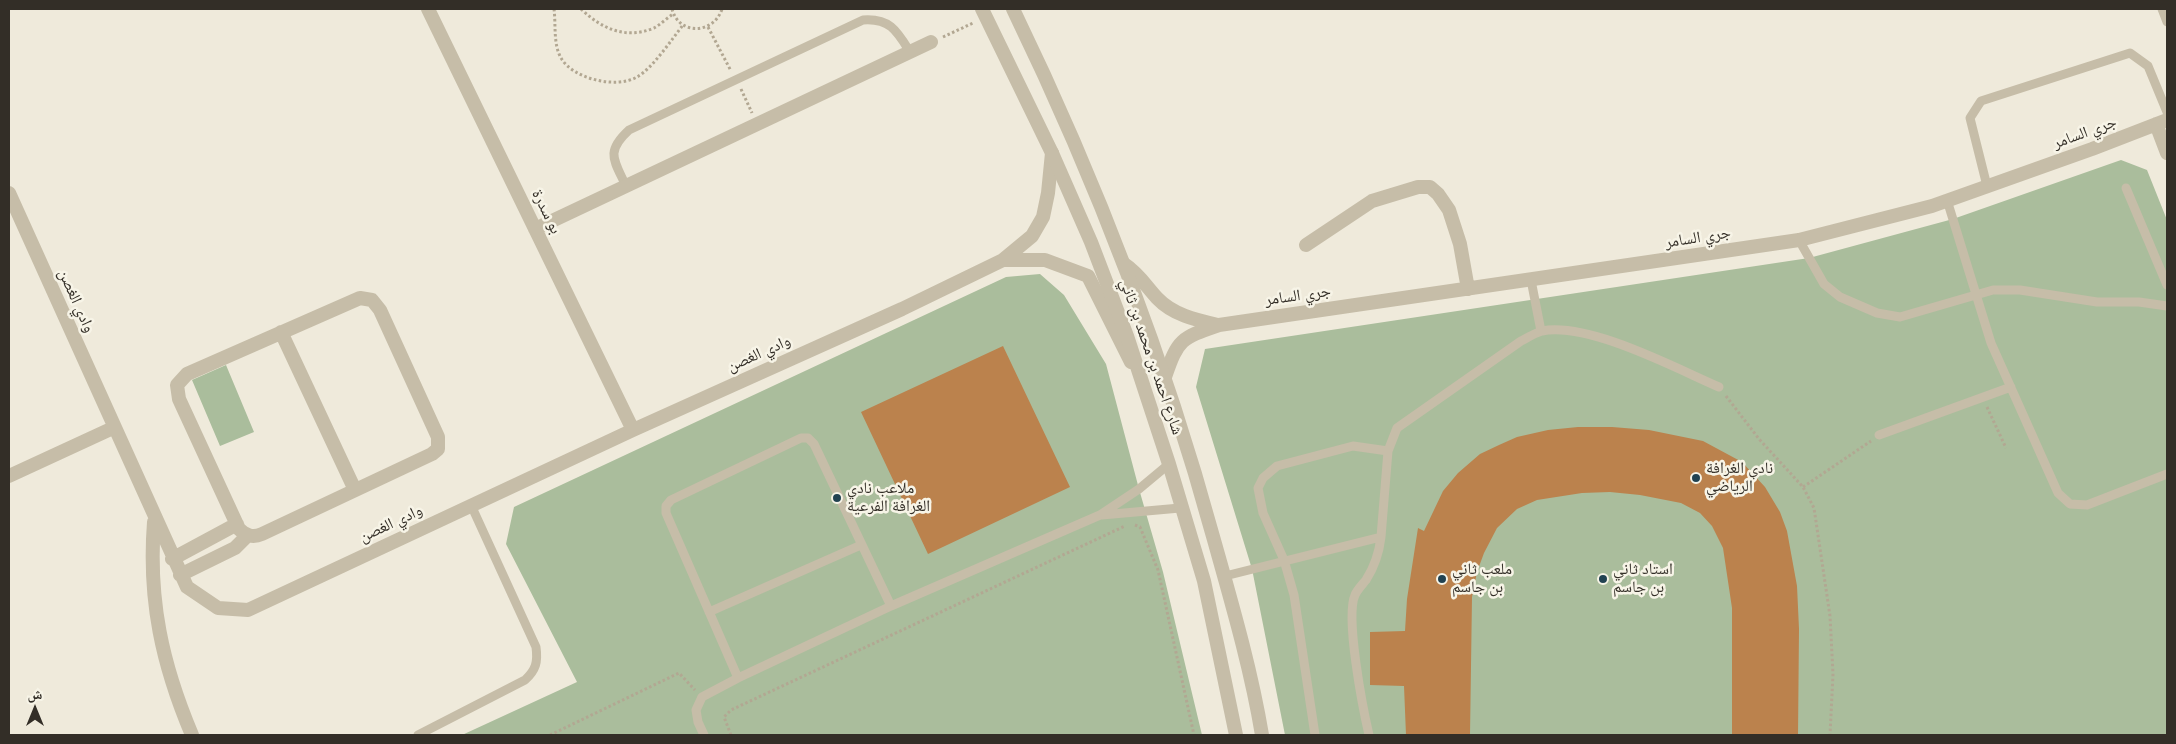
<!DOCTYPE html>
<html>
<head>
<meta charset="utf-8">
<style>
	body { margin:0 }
	#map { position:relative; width:2176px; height:744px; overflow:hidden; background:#efeadb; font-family:"Space Grotesk","Noto Naskh Arabic",sans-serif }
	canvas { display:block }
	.frame { position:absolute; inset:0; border:10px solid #332e27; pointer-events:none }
	.north { position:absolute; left:10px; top:684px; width:50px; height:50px; -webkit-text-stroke:4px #f7f4e7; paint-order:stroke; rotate:0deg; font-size:14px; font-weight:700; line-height:20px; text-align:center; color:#332e27 }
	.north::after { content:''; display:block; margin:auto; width:18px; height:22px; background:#332e27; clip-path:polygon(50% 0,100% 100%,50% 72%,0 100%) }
</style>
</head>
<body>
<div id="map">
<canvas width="2176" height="744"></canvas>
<div class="frame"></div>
<div class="north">ش</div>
</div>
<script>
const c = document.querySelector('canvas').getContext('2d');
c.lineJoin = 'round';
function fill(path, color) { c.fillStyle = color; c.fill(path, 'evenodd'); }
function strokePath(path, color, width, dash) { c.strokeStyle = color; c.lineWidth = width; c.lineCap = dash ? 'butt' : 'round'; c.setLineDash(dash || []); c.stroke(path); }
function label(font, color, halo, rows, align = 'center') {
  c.font = font + ' "Space Grotesk","Noto Naskh Arabic",sans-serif'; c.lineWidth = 5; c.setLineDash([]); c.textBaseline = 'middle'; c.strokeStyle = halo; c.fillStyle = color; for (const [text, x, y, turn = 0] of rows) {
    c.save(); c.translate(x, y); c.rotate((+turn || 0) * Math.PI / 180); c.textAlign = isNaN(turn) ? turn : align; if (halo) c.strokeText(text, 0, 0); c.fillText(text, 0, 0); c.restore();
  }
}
fill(new Path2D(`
	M 2121,160 L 2147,170 L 2167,220 L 2167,735 L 1285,735 L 1252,569 L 1196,387 L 1205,349 L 1809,258 L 1953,219 Z
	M 1040,274 L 1064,295 L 1106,364 L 1139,489 L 1163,572 L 1202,735 L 462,735 L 577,682 L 506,544 L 514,507 L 1006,277 Z
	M 226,365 L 254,432 L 220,446 L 192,380 Z`), '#aabd9c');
fill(new Path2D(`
	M 1003,346 L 1070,487 L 928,554 L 861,412 Z
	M 1578,427 L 1612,427 L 1649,430 L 1703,441 L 1742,462 L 1765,487 L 1780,512 L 1787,531 L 1797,586 L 1799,629 L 1798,735 L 1732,735 L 1732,608 L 1723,548 L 1712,526 L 1700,513 L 1681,503 L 1640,495 L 1610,492 L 1582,493 L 1537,500 L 1517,509 L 1497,528 L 1484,553 L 1477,572 L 1472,597 L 1470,735 L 1406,735 L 1404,686 L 1370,685 L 1370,632 L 1405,631 L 1407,599 L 1418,528 L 1424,531 L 1443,491 L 1458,473 L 1480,454 L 1499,445 L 1517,437 L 1548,430 Z`), '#bb824d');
strokePath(new Path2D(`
	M 554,9 C 556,24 553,44 561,58 C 573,79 616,89 637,77 C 652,69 672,39 683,25
	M 581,9 C 601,28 625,40 654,28 C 660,25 667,18 673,14
	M 672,9 C 679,36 714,34 722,9
	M 708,27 L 731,71
	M 943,37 L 973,23
	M 741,89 L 752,113
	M 1726,396 L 1759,439 L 1803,487 L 1814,508 L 1830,616 L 1833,674 L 1830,735
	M 1987,407 L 2006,448
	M 1803,487 L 1871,441
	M 1135,525 L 1140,527 L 1158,570 L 1194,735
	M 550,735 L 679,673 L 695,690
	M 731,735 L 724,717 L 731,710 L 1125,526`), '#b2a792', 3, [2.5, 2.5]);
strokePath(new Path2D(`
	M 2162,9 L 2167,22
	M 626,186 C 614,160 605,152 629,130 L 863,20 C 890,18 897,31 910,52
	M 1987,186 L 1970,118 L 1981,101 L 2130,53 L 2148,66 L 2167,112
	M 2126,188 L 2167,285
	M 1947,200 L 1991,343 L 2058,493 L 2070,504 L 2087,505 L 2167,474
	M 1799,240 L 1824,284 L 1840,297 L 1877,313 L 1900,317 L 1993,290 L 2020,290 L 2097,302 L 2139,302 L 2167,306
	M 1531,280 L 1541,331
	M 1879,435 L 2011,387
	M 1102,515 L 1180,508
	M 1225,576 L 1381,537 L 1388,451 L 1397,428 L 1521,341 C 1527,338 1535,333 1542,331 C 1589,322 1675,368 1719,387
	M 709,612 L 861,545
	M 738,678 L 666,513 L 666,506 L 671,500 L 801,438 L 808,438 L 814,444 L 891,606
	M 418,735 L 525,680 C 536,670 538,662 536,647 L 471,505
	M 704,735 L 698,722 L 696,710 L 702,697 L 738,678 L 891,606 L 1100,515 L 1139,489 L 1169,464
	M 1315,735 L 1294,595 L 1284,560 L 1263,513 L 1258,488 L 1263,478 L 1277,466 L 1353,446 L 1388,451
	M 1369,735 C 1363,709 1345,617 1355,595 C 1357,590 1362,585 1366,580 C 1375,566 1379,554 1381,537`), '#c6bda8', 9);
strokePath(new Path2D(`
	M 428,9 L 633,430
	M 2156,124 L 2167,153
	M 9,193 L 187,587 L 218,608 L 248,610 L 633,430 L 902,309 L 1003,260 L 1032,236 L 1043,217 L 1048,193 L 1052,153
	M 535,229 L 931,42
	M 1306,245 L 1372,201 L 1418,187 L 1430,187 L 1438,194 L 1449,210 L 1460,244 L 1468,289
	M 1003,260 L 1045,260 L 1088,276 L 1131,362
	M 1124,264 C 1138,273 1146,286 1157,298 C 1173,315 1196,320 1218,325
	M 360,298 L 372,300 L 380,310 L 438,437 L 438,449 L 432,454 L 262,534 C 253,538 246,536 239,529 L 179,399 L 177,385 L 187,374 Z
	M 281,332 L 355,490
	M 1165,377 C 1178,339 1181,338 1219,325 L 1799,240 L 1932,206 L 2092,149 L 2167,120
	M 9,476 L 113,428
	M 154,522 C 148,600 162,664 192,735
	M 172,559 L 237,524
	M 180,575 L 235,548 L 248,535`), '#c6bda8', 14);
strokePath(new Path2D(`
	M 982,9 L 1052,153 L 1091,242 L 1127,336 L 1169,464 L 1204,581 L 1236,735
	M 1013,9 C 1096,180 1164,357 1214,540 C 1232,604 1251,669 1262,735`), '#c6bda8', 14);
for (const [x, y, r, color] of [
	[1696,478,5,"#214251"],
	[837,498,5,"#214251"],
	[1442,579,5,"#214251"],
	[1603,579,5,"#214251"]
]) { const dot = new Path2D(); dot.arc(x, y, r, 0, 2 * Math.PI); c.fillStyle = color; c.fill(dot); strokePath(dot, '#f7f4e7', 2); }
label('16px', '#332e27', '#f7f4e7', [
	["جري السامر",2085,133,-20],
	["بو سدرة",546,212,64],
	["جري السامر",1698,238,-9],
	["جري السامر",1298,296,-8],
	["وادي الغصن",76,301,66],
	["وادي الغصن",759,354,-24],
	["شارع احمد بن محمد بن ثاني",1151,357,71],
	["وادي الغصن",391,524,-25]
]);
label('16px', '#332e27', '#f7f4e7', [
	["نادي الغرافة",1706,469],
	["الرياضي",1706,487],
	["ملاعب نادي",847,489],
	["الغرافة الفرعية",847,507],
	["ملعب ثاني",1452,570],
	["بن جاسم",1452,588],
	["استاد ثاني",1613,570],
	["بن جاسم",1613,588]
], 'left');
</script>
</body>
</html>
